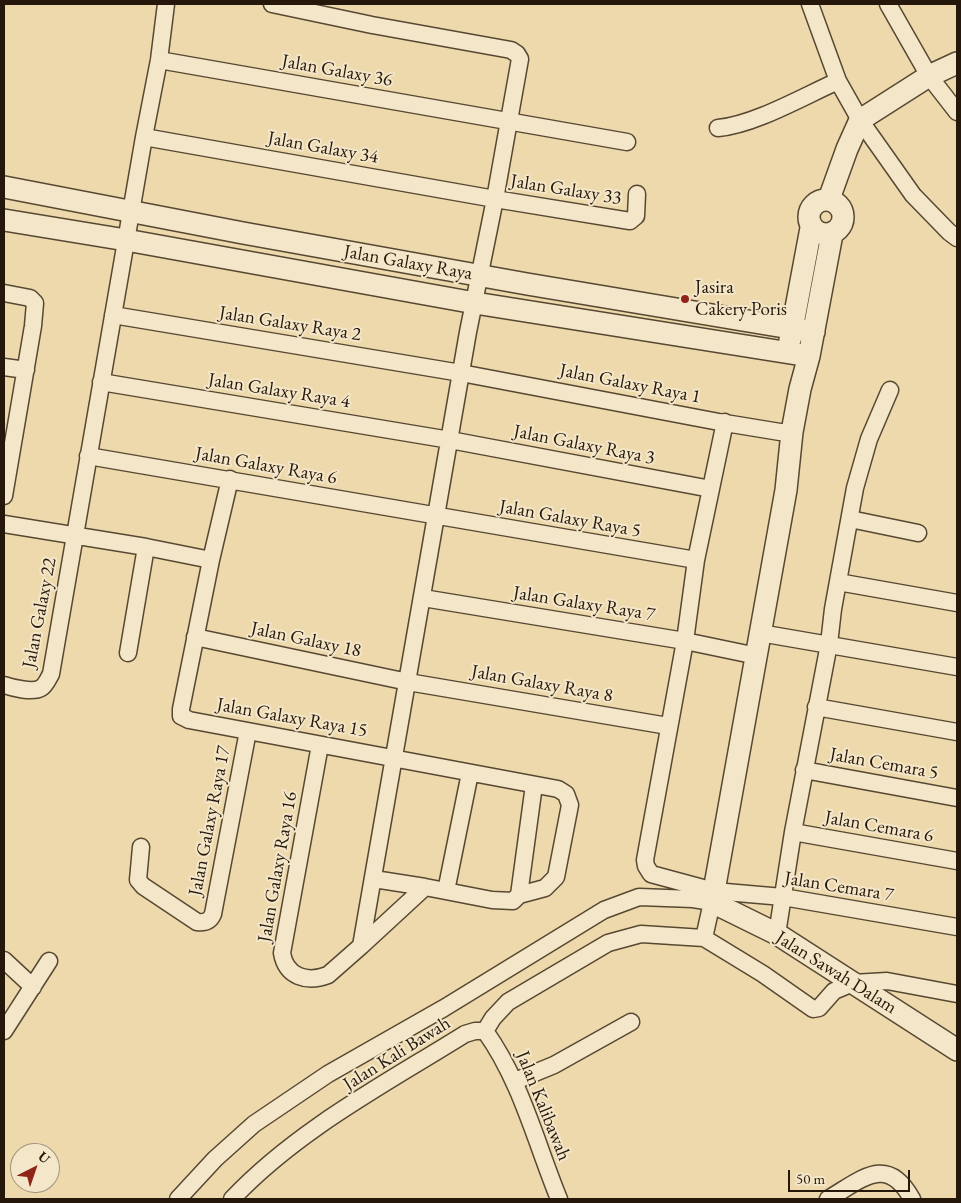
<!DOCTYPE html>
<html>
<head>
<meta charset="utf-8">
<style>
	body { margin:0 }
	#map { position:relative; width:961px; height:1203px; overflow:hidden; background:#eed9ac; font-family:"EB Garamond",serif }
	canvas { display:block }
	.frame { position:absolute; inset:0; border:5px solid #25180a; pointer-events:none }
	.north { position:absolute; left:10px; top:1143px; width:50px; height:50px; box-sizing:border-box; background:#f4e6c9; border:1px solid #a1947d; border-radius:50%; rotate:41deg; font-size:14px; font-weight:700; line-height:20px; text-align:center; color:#25180a }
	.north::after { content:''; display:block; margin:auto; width:18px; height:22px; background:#8f2418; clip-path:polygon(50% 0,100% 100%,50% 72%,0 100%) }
	.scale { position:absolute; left:788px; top:1170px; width:122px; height:22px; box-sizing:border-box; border:2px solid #25180a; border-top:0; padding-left:6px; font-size:15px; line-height:18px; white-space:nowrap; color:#25180a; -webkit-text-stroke:4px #f4e6c9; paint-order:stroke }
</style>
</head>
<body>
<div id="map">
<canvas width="961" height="1203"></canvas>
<div class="frame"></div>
<div class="north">U</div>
<div class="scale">50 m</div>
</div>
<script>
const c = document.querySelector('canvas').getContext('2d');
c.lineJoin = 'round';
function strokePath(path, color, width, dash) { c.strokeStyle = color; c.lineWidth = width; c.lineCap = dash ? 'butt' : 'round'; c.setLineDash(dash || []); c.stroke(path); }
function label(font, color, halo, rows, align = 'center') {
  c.font = font + ' "EB Garamond",serif'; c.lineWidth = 4; c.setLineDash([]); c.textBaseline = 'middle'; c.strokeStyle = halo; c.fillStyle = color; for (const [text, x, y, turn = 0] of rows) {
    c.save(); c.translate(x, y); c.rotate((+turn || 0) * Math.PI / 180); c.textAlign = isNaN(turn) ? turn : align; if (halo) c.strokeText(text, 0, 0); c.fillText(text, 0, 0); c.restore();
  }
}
const minor = new Path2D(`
	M 272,4 L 372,25 L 511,50 L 517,54 L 520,59 L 495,199 L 468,332 L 361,946
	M 810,4 L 838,81 L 860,120 L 913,195 L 949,232 L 957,238
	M 888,4 L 929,76 L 957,112
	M 159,60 L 627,142
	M 718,128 C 754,125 804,96 838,81
	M 144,137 L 495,199 L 630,221 L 636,216 L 637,194
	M 4,293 L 30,298 L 35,303 L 33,326 L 4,496
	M 113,315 L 461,373 L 719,422 L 780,432 L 792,432
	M 4,367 L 26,370
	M 101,382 L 450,440 L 711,489
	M 725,422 L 696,560 L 685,641 L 645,860 L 646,866 L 651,874 L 714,891 L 783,897 L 957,927
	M 88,456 L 696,560
	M 230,479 L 211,560 L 181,709 L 181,716 L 189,720 L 558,789 L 566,794 L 570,805 L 556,877 L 545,888 L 519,895
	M 850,519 L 918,533
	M 4,524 L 146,547 L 211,560
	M 838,582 L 957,603
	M 423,598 L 685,641 L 757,656
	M 760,633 L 957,667
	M 195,637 L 408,682 L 668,726
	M 128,653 L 146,547
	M 4,685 C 13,688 33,693 41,688 C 46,685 48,679 51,674 L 144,137 L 159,60 L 166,4
	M 816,707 L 957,732
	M 320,745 L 282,953 C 286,977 307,983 328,975 L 361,946 L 425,887
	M 804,770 L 957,798
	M 793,832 L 957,861
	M 141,847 L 138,880 L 143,886 L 197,922 C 205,923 210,921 213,914 L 248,731
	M 374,879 L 425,887 L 492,900 L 513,901 L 519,895 L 534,785
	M 446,891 L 470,773
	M 777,934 L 793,832 L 829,644 L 833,609 L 855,488 L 869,439 L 890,390
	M 4,960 L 33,987
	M 4,1031 L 49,961
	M 485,1031 C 521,1081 536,1143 559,1199
	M 515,1081 L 554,1065 L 631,1022
	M 178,1199 L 215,1159 L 254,1124 L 328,1074 L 444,1008 L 604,910 L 639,897 L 693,899 L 712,902 L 704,938
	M 232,1199 C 297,1130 385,1084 465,1034 L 475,1031 L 485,1031 L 493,1018 L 508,1002 L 608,943 L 641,934 L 704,938 L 763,974 L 813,1009 L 819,1008 L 834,991 L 853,983 L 887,981 L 957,994
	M 828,1199 C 861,1180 887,1153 912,1199`);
const tertiary = new Path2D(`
	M 4,187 L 243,233 L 527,284 L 814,332
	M 829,199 L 847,149 L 860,120 L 929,76 L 957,63
	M809 217a17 17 0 1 1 34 0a17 17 0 1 1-34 0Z
	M 4,220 L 126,240 L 475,303 L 809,356
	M 832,234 L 809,356 L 800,389 L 792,432 L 786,490 L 712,902 L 777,934 L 957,1050
	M 790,340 L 811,228`);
strokePath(minor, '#574832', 19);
strokePath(tertiary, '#574832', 24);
strokePath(minor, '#f4e6c9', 16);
strokePath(tertiary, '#f4e6c9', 21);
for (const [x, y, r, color] of [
	[685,299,5,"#8f2418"]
]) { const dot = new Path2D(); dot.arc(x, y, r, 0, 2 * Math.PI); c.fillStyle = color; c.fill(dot); strokePath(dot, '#f4e6c9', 2); }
label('19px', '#25180a', '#f4e6c9', [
	["Jalan Galaxy 36",337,71,10],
	["Jalan Galaxy 34",323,148,10],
	["Jalan Galaxy 33",566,190,9],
	["Jalan Galaxy Raya",408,263,10],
	["Jalan Galaxy Raya 2",290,324,9],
	["Jalan Galaxy Raya 1",630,384,11],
	["Jalan Galaxy Raya 4",279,391,9],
	["Jalan Galaxy Raya 3",584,445,11],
	["Jalan Galaxy Raya 6",266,466,10],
	["Jalan Galaxy Raya 5",570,519,10],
	["Jalan Galaxy Raya 7",584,604,9],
	["Jalan Galaxy 22",40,613,-79],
	["Jalan Galaxy 18",306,640,12],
	["Jalan Galaxy Raya 8",542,684,10],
	["Jalan Galaxy Raya 15",292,718,10],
	["Jalan Cemara 5",884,764,10],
	["Jalan Galaxy Raya 17",210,821,-79],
	["Jalan Cemara 6",879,827,10],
	["Jalan Galaxy Raya 16",278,867,-80],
	["Jalan Cemara 7",839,887,9],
	["Jalan Sawah Dalam",836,973,32],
	["Jalan Kali Bawah",397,1054,-32],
	["Jalan Kalibawah",543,1106,68]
]);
label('19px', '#25180a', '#f4e6c9', [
	["Jasira",695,288],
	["Cakery Poris",695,310]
], 'left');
</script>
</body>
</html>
